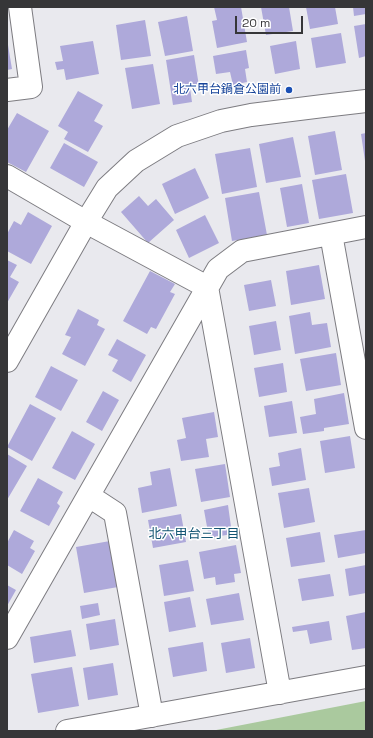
<!DOCTYPE html>
<html>
<head>
<meta charset="utf-8">
<style>
	body { margin:0 }
	#map { position:relative; width:373px; height:738px; overflow:hidden; background:#e9e9ee; font-family:"Space Grotesk",sans-serif }
	canvas { display:block }
	.frame { position:absolute; inset:0; border:8px solid #363638; pointer-events:none }
	.scale { position:absolute; left:235px; top:16px; width:68px; height:18px; box-sizing:border-box; border:2px solid #363638; border-top:0; padding-left:5px; font-size:12px; line-height:14px; white-space:nowrap; color:#363638; -webkit-text-stroke:3px #fff; paint-order:stroke }
</style>
</head>
<body>
<div id="map">
<canvas width="373" height="738"></canvas>
<div class="frame"></div>
<div class="scale">20 m</div>
</div>
<script>
const c = document.querySelector('canvas').getContext('2d');
c.lineJoin = 'round';
function fill(path, color) { c.fillStyle = color; c.fill(path, 'evenodd'); }
function strokePath(path, color, width, dash) { c.strokeStyle = color; c.lineWidth = width; c.lineCap = dash ? 'butt' : 'round'; c.setLineDash(dash || []); c.stroke(path); }
function label(font, color, halo, rows, align = 'center') {
  c.font = font + ' "Space Grotesk","Noto Sans JP",sans-serif'; c.lineWidth = 3; c.setLineDash([]); c.textBaseline = 'middle'; c.strokeStyle = halo; c.fillStyle = color; for (const [text, x, y, turn = 0] of rows) {
    c.save(); c.translate(x, y); c.rotate((+turn || 0) * Math.PI / 180); c.textAlign = isNaN(turn) ? turn : align; if (halo) c.strokeText(text, 0, 0); c.fillText(text, 0, 0); c.restore();
  }
}
fill(new Path2D(`
	M 366,701 L 366,731 L 211,731 Z`), '#aac99e');
fill(new Path2D(`
	M 214,7 L 241,7 L 247,42 L 217,48 L 212,21 L 217,20 Z
	M 261,7 L 289,7 L 293,31 L 266,35 Z
	M 306,7 L 335,7 L 338,24 L 310,29 Z
	M 353,7 L 366,7 L 366,14 L 354,16 Z
	M 187,16 L 193,51 L 165,56 L 158,22 Z
	M 145,20 L 151,56 L 121,60 L 116,25 Z
	M 366,24 L 366,56 L 359,58 L 354,26 Z
	M 341,33 L 346,63 L 316,68 L 311,38 Z
	M 93,41 L 99,74 L 66,80 L 64,69 L 57,70 L 55,62 L 63,61 L 60,46 Z
	M 296,41 L 300,69 L 275,74 L 270,46 Z
	M 7,45 L 8,45 L 12,69 L 7,70 Z
	M 246,50 L 249,68 L 245,69 L 247,82 L 233,85 L 230,72 L 216,74 L 213,56 Z
	M 194,55 L 199,86 L 190,88 L 192,102 L 173,105 L 166,60 Z
	M 153,64 L 160,104 L 132,109 L 125,68 Z
	M 78,91 L 103,105 L 94,121 L 103,126 L 88,152 L 64,139 L 68,132 L 58,126 Z
	M 17,113 L 49,131 L 26,172 L 7,162 L 7,130 Z
	M 335,131 L 342,170 L 315,175 L 308,136 Z
	M 366,133 L 366,161 L 365,161 L 361,134 Z
	M 293,137 L 301,177 L 266,183 L 259,144 Z
	M 64,143 L 98,162 L 84,187 L 50,168 Z
	M 250,148 L 257,187 L 222,194 L 215,154 Z
	M 195,168 L 209,198 L 175,214 L 162,184 Z
	M 346,174 L 353,213 L 319,219 L 312,180 Z
	M 302,184 L 309,223 L 287,227 L 280,188 Z
	M 259,192 L 267,235 L 232,241 L 225,198 Z
	M 139,196 L 148,206 L 156,199 L 174,220 L 148,243 L 121,212 Z
	M 28,212 L 52,226 L 31,264 L 7,251 L 7,234 L 14,221 L 21,225 Z
	M 205,215 L 219,243 L 189,258 L 176,230 Z
	M 7,260 L 17,265 L 10,277 L 19,282 L 7,303 Z
	M 319,265 L 325,299 L 291,305 L 286,271 Z
	M 150,271 L 175,284 L 170,292 L 175,294 L 156,329 L 151,327 L 147,334 L 123,321 Z
	M 271,280 L 276,306 L 249,311 L 244,285 Z
	M 78,309 L 99,320 L 97,325 L 105,329 L 85,366 L 62,354 L 71,337 L 65,335 Z
	M 310,312 L 312,325 L 327,323 L 331,347 L 295,354 L 289,316 Z
	M 276,321 L 281,350 L 254,355 L 249,326 Z
	M 117,339 L 146,355 L 131,382 L 112,371 L 118,360 L 108,355 Z
	M 336,353 L 341,385 L 306,391 L 300,359 Z
	M 283,363 L 287,392 L 259,397 L 254,368 Z
	M 51,366 L 78,380 L 61,411 L 35,397 Z
	M 103,391 L 119,400 L 102,431 L 86,422 Z
	M 344,393 L 349,424 L 324,428 L 324,431 L 303,434 L 300,417 L 316,414 L 314,399 Z
	M 292,401 L 297,433 L 269,437 L 264,406 Z
	M 30,404 L 56,418 L 32,461 L 7,447 Z
	M 214,412 L 218,437 L 206,439 L 209,457 L 181,461 L 177,440 L 186,438 L 182,418 Z
	M 72,431 L 95,444 L 75,480 L 52,468 Z
	M 350,436 L 355,468 L 325,473 L 320,441 Z
	M 301,448 L 306,480 L 272,486 L 269,468 L 280,466 L 278,453 Z
	M 7,454 L 27,466 L 7,500 Z
	M 225,464 L 230,497 L 201,502 L 195,469 Z
	M 170,468 L 177,506 L 142,513 L 138,488 L 152,485 L 150,472 Z
	M 38,478 L 63,492 L 57,503 L 60,506 L 49,526 L 20,511 Z
	M 309,488 L 315,522 L 284,528 L 278,493 Z
	M 228,505 L 232,534 L 209,538 L 204,510 Z
	M 181,514 L 186,542 L 153,548 L 148,520 Z
	M 14,530 L 34,541 L 30,548 L 35,551 L 22,574 L 7,565 L 7,543 Z
	M 366,530 L 366,553 L 338,558 L 334,535 Z
	M 320,532 L 325,562 L 291,567 L 286,538 Z
	M 110,541 L 118,587 L 84,593 L 76,547 Z
	M 236,545 L 241,573 L 234,574 L 235,582 L 216,585 L 215,577 L 204,579 L 199,552 Z
	M 188,560 L 194,591 L 164,596 L 159,565 Z
	M 366,565 L 366,593 L 349,596 L 345,569 Z
	M 330,574 L 334,596 L 302,601 L 298,579 Z
	M 7,585 L 16,590 L 7,606 Z
	M 239,593 L 244,620 L 211,625 L 206,599 Z
	M 190,597 L 196,627 L 169,632 L 164,602 Z
	M 98,603 L 100,615 L 82,619 L 80,606 Z
	M 366,612 L 366,648 L 352,650 L 346,616 Z
	M 115,619 L 119,645 L 90,650 L 86,624 Z
	M 329,621 L 332,640 L 310,644 L 307,630 L 293,632 L 292,627 Z
	M 71,630 L 76,656 L 34,663 L 30,637 Z
	M 250,638 L 255,668 L 226,673 L 221,643 Z
	M 203,642 L 207,671 L 173,677 L 168,648 Z
	M 113,663 L 118,695 L 88,700 L 83,668 Z
	M 72,667 L 79,706 L 38,713 L 31,674 Z`), '#aea9da');
const minor = new Path2D(`
	M 7,90 L 31,87 L 20,7
	M 7,176 L 86,222 L 207,287
	M 331,234 L 366,428
	M 207,287 L 280,693
	M 89,496 L 115,513 L 152,716
	M 7,638 L 218,269 L 242,251 L 366,227
	M 67,731 L 366,677`);
const tertiary = new Path2D(`
	M 7,361 L 86,222 L 107,188 L 136,161 L 177,136 L 221,121 L 251,115 L 323,106 L 366,101`);
strokePath(minor, '#7d7c81', 24);
strokePath(tertiary, '#7d7c81', 24);
strokePath(minor, '#fff', 22);
strokePath(tertiary, '#fff', 22);
for (const [x, y, r, color] of [
	[289,90,4,"#1a4fb4"]
]) { const dot = new Path2D(); dot.arc(x, y, r, 0, 2 * Math.PI); c.fillStyle = color; c.fill(dot); strokePath(dot, '#fff', 1.5); }
label('12px', '#164399', '#fff', [
	["北六甲台鍋倉公園前",281,90]
], 'right');
label('13px', '#135573', '#fff', [
	["北六甲台三丁目",194,534]
]);
</script>
</body>
</html>
